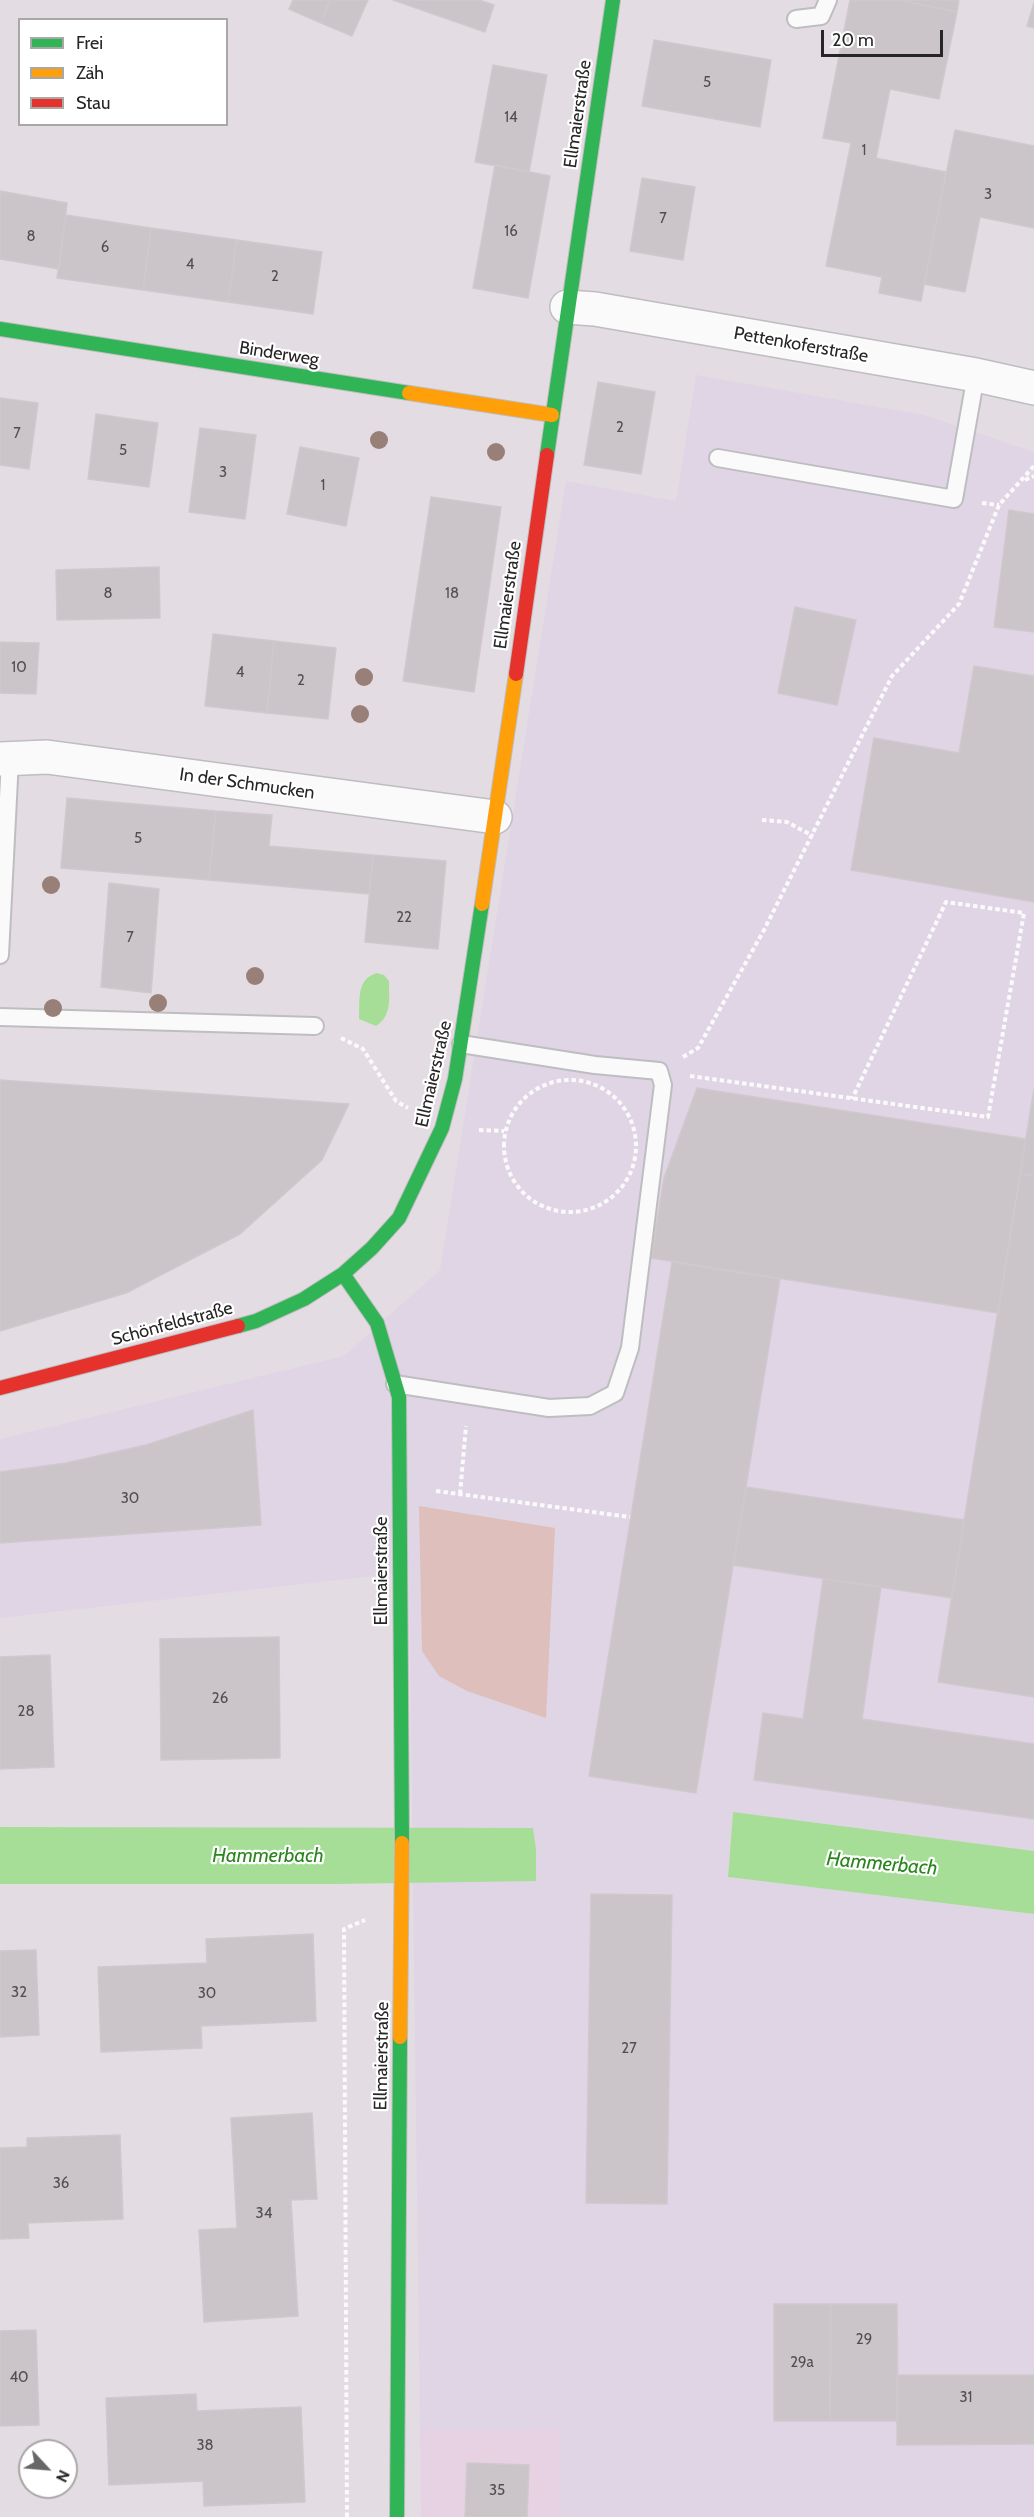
<!DOCTYPE html>
<html>
<head>
<meta charset="utf-8">
<style>
	body { margin:0 }
	#map { position:relative; width:1034px; height:2517px; overflow:hidden; background:#e4dce3; font-family:Cabin,sans-serif }
	canvas { display:block }
	.legend { position:absolute; left:18px; top:18px; width:210px; height:108px; box-sizing:border-box; background:#fff; border:2px solid #a8a8a8; margin:0; padding:8px 10px; list-style:none; font-size:18px; color:#262626 }
	.legend li { display:flex; align-items:center; gap:12px; height:30px }
	.legend b { width:30px; border:2px solid #a8a8a8 }
	.north { position:absolute; left:18px; top:2439px; width:60px; height:60px; box-sizing:border-box; background:#fff; border:2px solid #a8a8a8; border-radius:50%; rotate:116deg; font-size:16px; font-weight:700; line-height:24px; text-align:center; color:#262626 }
	.north::after { content:''; display:block; margin:auto; width:21px; height:27px; background:#686668; clip-path:polygon(50% 0,100% 100%,50% 72%,0 100%) }
	.scale { position:absolute; left:821px; top:30px; width:122px; height:27px; box-sizing:border-box; border:3px solid #262626; border-top:0; padding-left:8px; font-size:18px; line-height:21px; white-space:nowrap; color:#262626; -webkit-text-stroke:4px #fff; paint-order:stroke }
</style>
</head>
<body>
<div id="map">
<canvas width="1034" height="2517"></canvas>
<ul class="legend">
<li><b style="height:8px;background:#30b455"></b>Frei</li>
<li><b style="height:8px;background:#ff9f0a"></b>Zäh</li>
<li><b style="height:8px;background:#e5322d"></b>Stau</li>
</ul>
<div class="north">N</div>
<div class="scale">20 m</div>
</div>
<script>
const c = document.querySelector('canvas').getContext('2d');
c.lineJoin = 'round';
function fill(path, color) { c.fillStyle = color; c.fill(path, 'evenodd'); }
function strokePath(path, color, width, dash) { c.strokeStyle = color; c.lineWidth = width; c.lineCap = dash ? 'butt' : 'round'; c.setLineDash(dash || []); c.stroke(path); }
function label(font, color, halo, rows, align = 'center') {
  c.font = font + ' Cabin,sans-serif'; c.lineWidth = 4.5; c.setLineDash([]); c.textBaseline = 'middle'; c.strokeStyle = halo; c.fillStyle = color; for (const [text, x, y, turn = 0] of rows) {
    c.save(); c.translate(x, y); c.rotate((+turn || 0) * Math.PI / 180); c.textAlign = isNaN(turn) ? turn : align; if (halo) c.strokeText(text, 0, 0); c.fillText(text, 0, 0); c.restore();
  }
}
fill(new Path2D(`
	M 560,2429 L 561,2517 L 421,2517 L 420,2430 Z`), '#e6d2e2');
fill(new Path2D(`
	M 696,375 L 924,415 L 1034,452 L 1034,1851 L 733,1812 L 728,1877 L 1034,1914 L 1034,2517 L 561,2517 L 560,2429 L 420,2430 L 409,1572 L 0,1618 L 0,1439 L 344,1356 L 440,1270 L 566,481 L 676,501 Z`), '#dfd5e5');
fill(new Path2D(`
	M 419,1506 L 555,1528 L 546,1718 L 467,1691 L 439,1676 L 422,1651 Z`), '#debfbb');
fill(new Path2D(`
	M 377,973 L 384,975 L 389,981 C 389,999 392,1016 376,1026 L 359,1019 C 360,1000 356,979 377,973 Z
	M 733,1812 L 1034,1851 L 1034,1914 L 728,1877 Z
	M 0,1827 L 533,1828 L 536,1849 L 536,1881 L 336,1884 L 0,1884 Z`), '#a6de97');
const building = new Path2D(`
	M 293,0 L 330,0 L 321,23 L 289,9 Z
	M 330,0 L 368,0 L 352,36 L 321,23 Z
	M 393,0 L 479,0 L 494,5 L 485,32 Z
	M 850,0 L 899,0 L 957,12 L 939,99 L 890,89 L 876,158 L 946,172 L 921,301 L 879,293 L 882,277 L 826,266 L 851,143 L 823,138 Z
	M 899,0 L 959,0 L 957,12 Z
	M 1034,3 L 1034,28 L 1027,26 Z
	M 654,40 L 771,60 L 760,127 L 642,106 Z
	M 493,65 L 547,75 L 529,172 L 475,162 Z
	M 955,130 L 1034,146 L 1034,228 L 980,217 L 965,292 L 924,284 Z
	M 495,165 L 550,176 L 528,298 L 473,288 Z
	M 642,178 L 695,187 L 683,260 L 630,251 Z
	M 0,191 L 67,203 L 59,269 L 0,259 Z
	M 66,215 L 151,228 L 143,290 L 57,278 Z
	M 151,228 L 237,240 L 228,302 L 143,290 Z
	M 237,240 L 322,252 L 313,314 L 228,302 Z
	M 598,382 L 655,392 L 641,474 L 584,465 Z
	M 0,398 L 38,403 L 29,469 L 0,465 Z
	M 96,414 L 158,423 L 149,487 L 88,479 Z
	M 200,428 L 256,435 L 245,519 L 189,512 Z
	M 300,447 L 359,458 L 346,526 L 287,514 Z
	M 431,497 L 501,507 L 474,692 L 403,681 Z
	M 1009,510 L 1034,514 L 1034,632 L 994,627 Z
	M 159,567 L 160,618 L 57,620 L 56,570 Z
	M 795,607 L 856,620 L 837,705 L 778,693 Z
	M 213,634 L 274,641 L 267,713 L 205,706 Z
	M 274,641 L 336,648 L 328,719 L 267,713 Z
	M 0,642 L 39,643 L 36,694 L 0,693 Z
	M 974,666 L 1034,676 L 1034,902 L 851,870 L 874,738 L 959,753 Z
	M 67,798 L 216,811 L 209,880 L 61,868 Z
	M 216,811 L 272,815 L 269,846 L 373,855 L 369,894 L 209,880 Z
	M 373,855 L 446,861 L 438,949 L 365,942 Z
	M 109,883 L 159,889 L 151,993 L 101,987 Z
	M 0,1080 L 349,1104 L 322,1160 L 240,1234 L 126,1293 L 0,1331 Z
	M 697,1088 L 1026,1139 L 998,1313 L 651,1258 L 664,1178 Z
	M 1034,1089 L 1034,1176 L 1020,1174 Z
	M 1020,1174 L 1034,1176 L 1034,1697 L 938,1682 Z
	M 672,1262 L 780,1279 L 696,1793 L 589,1776 Z
	M 253,1410 L 261,1525 L 0,1543 L 0,1472 L 66,1463 L 146,1445 Z
	M 746,1487 L 964,1520 L 952,1598 L 733,1565 Z
	M 823,1579 L 881,1587 L 862,1719 L 1034,1744 L 1034,1819 L 754,1780 L 763,1713 L 803,1719 Z
	M 279,1637 L 280,1758 L 161,1760 L 160,1639 Z
	M 50,1655 L 54,1767 L 0,1769 L 0,1657 Z
	M 591,1894 L 672,1895 L 667,2204 L 586,2203 Z
	M 313,1934 L 316,2021 L 201,2026 L 202,2048 L 101,2052 L 98,1967 L 207,1963 L 206,1939 Z
	M 36,1950 L 39,2035 L 0,2037 L 0,1951 Z
	M 312,2113 L 317,2199 L 291,2200 L 298,2316 L 204,2322 L 199,2230 L 237,2228 L 231,2118 Z
	M 120,2135 L 123,2219 L 28,2223 L 29,2238 L 0,2239 L 0,2148 L 27,2147 L 27,2138 Z
	M 774,2304 L 831,2304 L 830,2421 L 774,2421 Z
	M 831,2304 L 897,2304 L 898,2421 L 830,2421 Z
	M 36,2330 L 39,2425 L 0,2426 L 0,2331 Z
	M 897,2375 L 1034,2375 L 1034,2444 L 897,2445 Z
	M 196,2394 L 197,2411 L 301,2407 L 305,2502 L 204,2506 L 203,2481 L 109,2485 L 106,2398 Z
	M 467,2463 L 529,2465 L 527,2517 L 465,2517 Z`);
fill(building, '#cbc5ca');
strokePath(building, '#cfc9ce', 1.5);
const lane = new Path2D(`
	M 796,19 L 821,16 L 828,0
	M 718,458 L 954,499 L 976,375
	M 0,955 L 10,759
	M 0,1017 L 315,1026
	M 395,1384 L 549,1408 L 590,1406 L 615,1393 L 630,1348 L 663,1085 L 659,1071 L 595,1065 L 461,1044`);
const street = new Path2D(`
	M 567,307 L 595,309 L 976,375 L 1034,388
	M 0,759 L 47,757 L 495,817`);
const fast = new Path2D(`
	M 0,329 L 409,393
	M 547,455 L 613,0
	M 343,1274 L 377,1323 L 399,1397 L 402,1843
	M 238,1326 L 256,1321 L 304,1299 L 343,1274 L 372,1248 L 399,1218 L 442,1128 L 455,1079 L 482,904
	M 397,2517 L 400,2037`);
const slow = new Path2D(`
	M 409,393 L 552,415
	M 482,904 L 516,674
	M 400,2037 L 402,1843`);
const jam = new Path2D(`
	M 516,674 L 547,455
	M 0,1388 L 238,1326`);
strokePath(lane, '#bebdbf', 20);
strokePath(street, '#bebdbf', 36);
strokePath(fast, '#bebdbf', 16);
strokePath(slow, '#bebdbf', 16);
strokePath(jam, '#bebdbf', 16);
strokePath(new Path2D(`
	M 1025,480 L 1034,476
	M 982,503 L 999,505
	M 762,820 L 787,822 L 813,836
	M 341,1038 L 363,1049 L 396,1101 L 408,1108
	M 683,1057 L 698,1048 L 764,930 L 892,676 L 959,604 L 999,505 L 1034,466
	M 690,1076 L 988,1117 L 1024,913 L 946,902 L 852,1099
	M504 1146a66 66 0 1 1 132 0a66 66 0 1 1-132 0Z
	M 479,1130 L 504,1131
	M 436,1491 L 630,1517
	M 460,1494 L 466,1426
	M 347,2517 L 344,1929 L 365,1920`), '#fbfafb', 4, [4.5, 3]);
strokePath(lane, '#fbfafb', 16);
strokePath(street, '#fbfafb', 33);
strokePath(fast, '#30b455', 14);
strokePath(slow, '#ff9f0a', 14);
strokePath(jam, '#e5322d', 14);
c.fillStyle = '#987f78';
for (const [x, y] of [
	[379,440],
	[496,452],
	[364,677],
	[360,714],
	[51,885],
	[255,976],
	[158,1003],
	[53,1008]
]) { c.beginPath(); c.arc(x, y, 9, 0, 2 * Math.PI); c.fill(); }
label('15px', '#515051', null, [
	["5",707,83],
	["14",511,118],
	["1",864,151],
	["3",988,195],
	["7",663,219],
	["16",511,232],
	["8",31,237],
	["6",105,248],
	["4",190,265],
	["2",275,277],
	["2",620,428],
	["7",17,434],
	["5",123,451],
	["3",223,473],
	["1",323,486],
	["8",108,594],
	["18",452,594],
	["10",19,668],
	["4",240,673],
	["2",301,681],
	["5",138,839],
	["22",404,918],
	["7",130,938],
	["30",130,1499],
	["26",220,1699],
	["28",26,1712],
	["32",19,1993],
	["30",207,1994],
	["27",629,2049],
	["36",61,2184],
	["34",264,2214],
	["29",864,2340],
	["29a",802,2363],
	["40",19,2378],
	["31",966,2398],
	["38",205,2446],
	["35",497,2491]
]);
label('18px', '#262626', '#fff', [
	["Ellmaierstraße",578,114,-82],
	["Pettenkoferstraße",801,345,10],
	["Binderweg",279,354,9],
	["Ellmaierstraße",508,595,-82],
	["In der Schmucken",247,784,8],
	["Ellmaierstraße",434,1074,-77],
	["Schönfeldstraße",172,1324,-15],
	["Ellmaierstraße",382,1571,-90],
	["Ellmaierstraße",382,2056,-89]
]);
label('italic 20px', '#29851c', '#fff', [
	["Hammerbach",268,1856],
	["Hammerbach",882,1864,5]
]);
</script>
</body>
</html>
